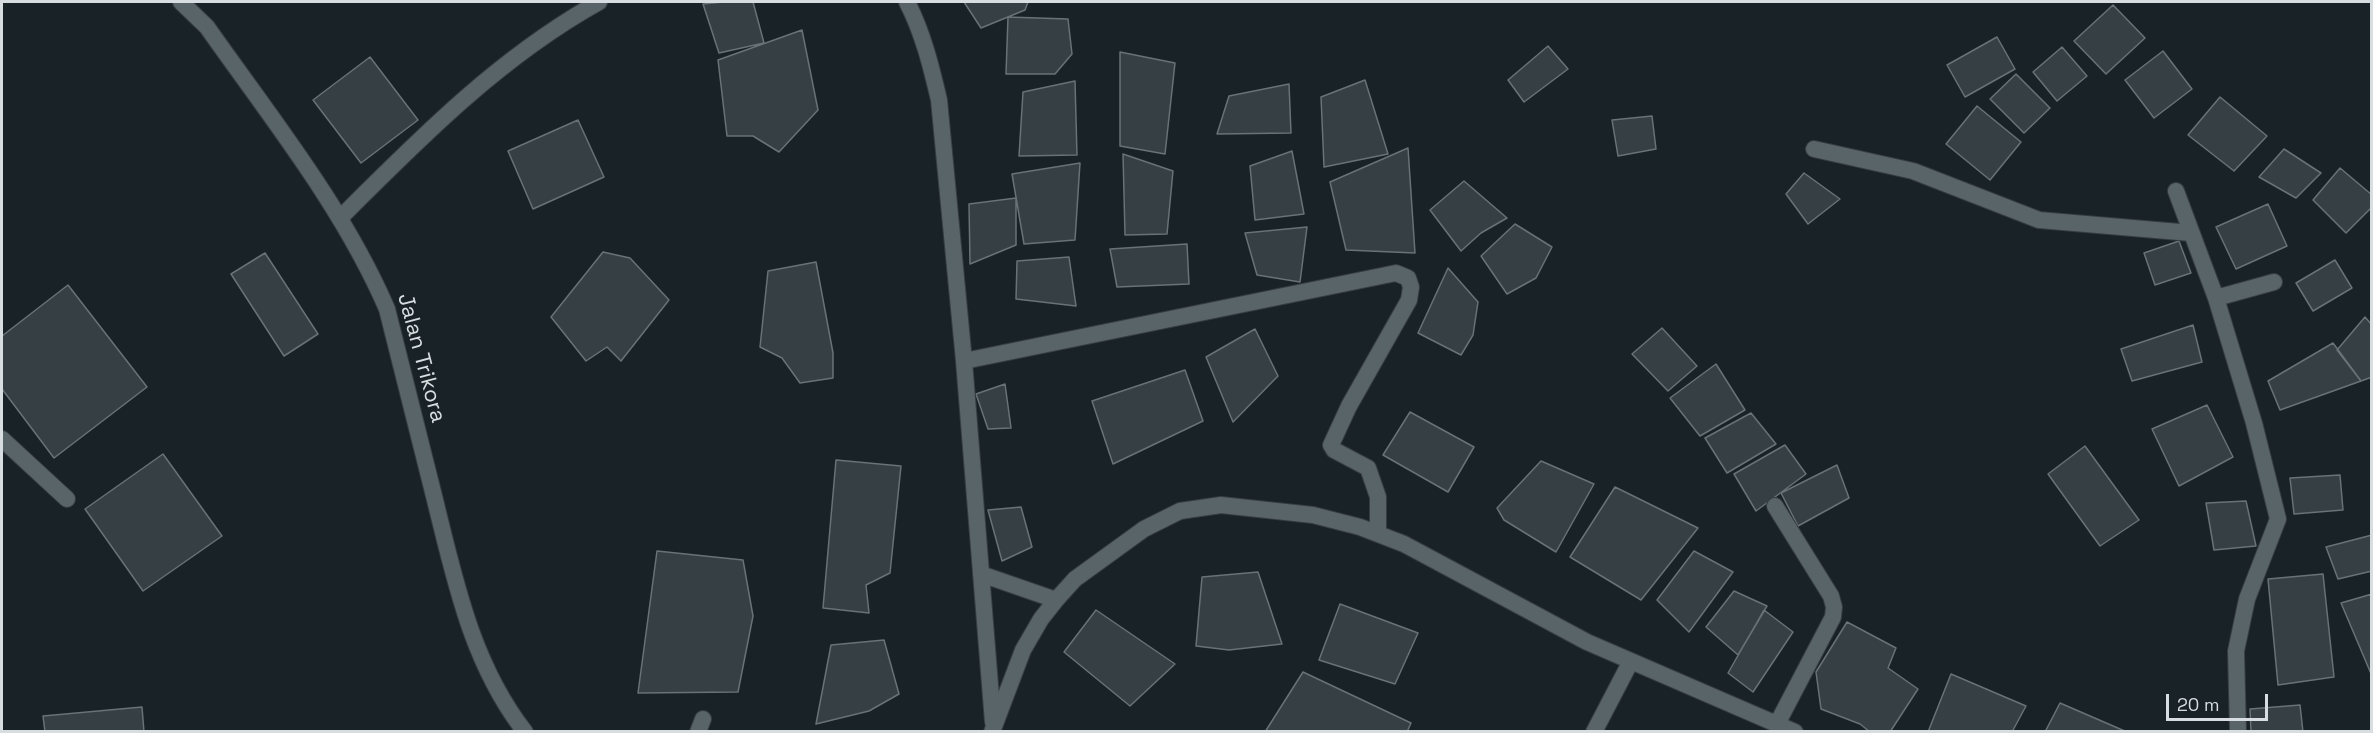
<!DOCTYPE html>
<html>
<head>
<meta charset="utf-8">
<style>
	body { margin:0 }
	#map { position:relative; width:2373px; height:733px; overflow:hidden; background:#192226; font-family:"Space Grotesk",sans-serif }
	canvas { display:block }
	.frame { position:absolute; inset:0; border:3px solid #d7dde0; pointer-events:none }
	.scale { position:absolute; left:2166px; top:694px; width:102px; height:27px; box-sizing:border-box; border:3px solid #d7dde0; border-top:0; padding-left:8px; font-size:18px; line-height:21px; white-space:nowrap; color:#d7dde0; -webkit-text-stroke:4px #192226; paint-order:stroke }
</style>
</head>
<body>
<div id="map">
<canvas width="2373" height="733"></canvas>
<div class="frame"></div>
<div class="scale">20 m</div>
</div>
<script>
const c = document.querySelector('canvas').getContext('2d');
c.lineJoin = 'round';
function fill(path, color) { c.fillStyle = color; c.fill(path, 'evenodd'); }
function strokePath(path, color, width, dash) { c.strokeStyle = color; c.lineWidth = width; c.lineCap = dash ? 'butt' : 'round'; c.setLineDash(dash || []); c.stroke(path); }
function label(font, color, halo, rows, align = 'center') {
  c.font = font + ' "Space Grotesk",sans-serif'; c.lineWidth = 5; c.setLineDash([]); c.textBaseline = 'middle'; c.strokeStyle = halo; c.fillStyle = color; for (const [text, x, y, turn = 0] of rows) {
    c.save(); c.translate(x, y); c.rotate((+turn || 0) * Math.PI / 180); c.textAlign = isNaN(turn) ? turn : align; if (halo) c.strokeText(text, 0, 0); c.fillText(text, 0, 0); c.restore();
  }
}
const building = new Path2D(`
	M 723,2 L 753,2 L 764,43 L 719,53 L 703,4 Z
	M 964,2 L 1028,2 L 1025,10 L 981,28 Z
	M 2113,5 L 2145,38 L 2106,74 L 2074,41 Z
	M 1008,17 L 1068,19 L 1072,54 L 1055,74 L 1006,74 Z
	M 802,30 L 818,110 L 779,152 L 753,136 L 727,136 L 718,60 Z
	M 1997,37 L 2015,69 L 1965,97 L 1947,65 Z
	M 1548,46 L 1568,69 L 1524,102 L 1508,80 Z
	M 2062,47 L 2087,76 L 2057,101 L 2033,72 Z
	M 2163,51 L 2192,89 L 2154,118 L 2125,80 Z
	M 1120,52 L 1175,63 L 1165,154 L 1120,146 Z
	M 370,57 L 418,120 L 361,163 L 313,100 Z
	M 2016,74 L 2050,108 L 2024,133 L 1990,99 Z
	M 1365,80 L 1388,154 L 1324,167 L 1321,97 Z
	M 1075,81 L 1077,155 L 1019,156 L 1023,92 Z
	M 1289,84 L 1291,133 L 1217,134 L 1229,96 Z
	M 2220,97 L 2267,136 L 2234,171 L 2188,135 Z
	M 1977,106 L 2021,142 L 1990,180 L 1946,144 Z
	M 1652,116 L 1656,149 L 1618,156 L 1612,120 Z
	M 578,120 L 604,177 L 533,209 L 508,151 Z
	M 1408,148 L 1415,253 L 1346,250 L 1330,182 Z
	M 2284,149 L 2321,173 L 2296,198 L 2259,177 Z
	M 1292,151 L 1304,214 L 1255,220 L 1250,166 Z
	M 1123,154 L 1173,171 L 1167,234 L 1125,235 Z
	M 1080,163 L 1075,240 L 1024,244 L 1012,174 Z
	M 2340,168 L 2372,195 L 2372,207 L 2346,233 L 2313,200 Z
	M 1804,173 L 1840,199 L 1808,224 L 1786,194 Z
	M 1464,181 L 1507,218 L 1481,233 L 1461,251 L 1430,210 Z
	M 1016,198 L 1016,245 L 970,264 L 969,204 Z
	M 2268,204 L 2287,246 L 2236,269 L 2216,227 Z
	M 1515,224 L 1552,247 L 1536,278 L 1507,294 L 1481,256 Z
	M 1307,227 L 1300,282 L 1257,275 L 1245,233 Z
	M 2179,241 L 2191,273 L 2155,285 L 2144,253 Z
	M 1187,244 L 1189,284 L 1117,287 L 1110,249 Z
	M 603,252 L 630,258 L 669,300 L 621,361 L 607,347 L 586,361 L 551,317 Z
	M 265,253 L 318,334 L 284,356 L 231,274 Z
	M 1069,257 L 1076,306 L 1016,299 L 1017,261 Z
	M 2335,260 L 2352,288 L 2313,311 L 2296,283 Z
	M 816,262 L 833,353 L 833,378 L 800,383 L 782,358 L 760,347 L 768,271 Z
	M 1448,268 L 1478,302 L 1473,335 L 1461,355 L 1418,333 Z
	M 68,285 L 147,387 L 54,458 L 2,389 L 2,336 Z
	M 2365,317 L 2372,325 L 2372,377 L 2361,381 L 2337,350 Z
	M 2193,325 L 2202,362 L 2132,381 L 2121,349 Z
	M 1662,328 L 1697,366 L 1668,391 L 1632,354 Z
	M 1255,329 L 1278,376 L 1233,422 L 1206,357 Z
	M 2333,343 L 2361,381 L 2280,410 L 2268,381 Z
	M 1716,364 L 1745,410 L 1700,436 L 1670,398 Z
	M 1185,370 L 1203,421 L 1113,464 L 1092,401 Z
	M 1005,384 L 1011,428 L 988,429 L 976,394 Z
	M 2207,405 L 2233,457 L 2179,486 L 2152,429 Z
	M 1410,412 L 1474,447 L 1448,492 L 1383,455 Z
	M 1751,413 L 1776,444 L 1727,473 L 1705,438 Z
	M 1785,445 L 1806,474 L 1756,511 L 1734,474 Z
	M 2085,446 L 2139,520 L 2100,546 L 2048,474 Z
	M 163,454 L 222,536 L 143,591 L 85,509 Z
	M 836,460 L 901,466 L 890,573 L 866,585 L 869,613 L 823,608 Z
	M 1541,461 L 1594,484 L 1556,552 L 1504,520 L 1497,508 Z
	M 1837,465 L 1849,498 L 1798,526 L 1781,493 Z
	M 2340,475 L 2343,510 L 2294,514 L 2290,478 Z
	M 1615,487 L 1698,528 L 1641,600 L 1570,557 Z
	M 2246,501 L 2256,546 L 2214,550 L 2206,503 Z
	M 1021,507 L 1032,547 L 1002,561 L 988,510 Z
	M 2372,535 L 2372,571 L 2338,579 L 2326,547 Z
	M 657,551 L 743,560 L 753,616 L 738,692 L 638,693 Z
	M 1694,551 L 1733,572 L 1689,632 L 1657,600 Z
	M 1258,572 L 1282,644 L 1229,650 L 1196,646 L 1202,577 Z
	M 2323,574 L 2334,677 L 2278,685 L 2268,579 Z
	M 1734,591 L 1767,606 L 1738,655 L 1706,627 Z
	M 2372,594 L 2372,676 L 2341,603 Z
	M 1340,604 L 1418,633 L 1395,684 L 1319,660 Z
	M 1096,610 L 1175,664 L 1130,706 L 1064,652 Z
	M 1764,610 L 1793,632 L 1753,692 L 1728,673 Z
	M 1847,622 L 1896,648 L 1888,668 L 1918,689 L 1890,732 L 1870,732 L 1860,724 L 1821,709 L 1816,672 Z
	M 884,640 L 899,694 L 869,711 L 816,724 L 831,645 Z
	M 1303,672 L 1411,723 L 1407,732 L 1265,732 Z
	M 1951,674 L 2026,706 L 2012,732 L 1928,732 Z
	M 2060,703 L 2127,732 L 2045,732 Z
	M 2300,705 L 2303,732 L 2251,732 L 2250,709 Z
	M 142,707 L 144,732 L 45,732 L 43,716 Z`);
fill(building, '#364044');
strokePath(building, '#687277', 1.5);
const minor = new Path2D(`
	M 907,2 C 923,33 931,66 939,100 L 964,361 L 993,722
	M 1814,149 L 1913,171 L 2039,220 L 2191,233
	M 2176,191 L 2216,298 L 2254,423 L 2278,519 L 2247,599 L 2236,651 L 2238,732
	M 340,218 C 420,138 500,57 599,2
	M 2216,298 L 2274,282
	M 964,361 L 1396,273 L 1408,278 L 1411,287 L 1409,300 L 1349,406 L 1331,445 L 1334,450 L 1368,468 L 1378,497 L 1378,534
	M 2,439 L 67,499
	M 1775,506 L 1831,596 L 1834,607 L 1833,617 L 1777,724
	M 981,574 L 1056,600
	M 698,732 L 703,719
	M 992,732 L 1023,650 L 1041,619 L 1056,600 L 1075,579 L 1144,529 L 1180,511 L 1221,505 L 1313,515 L 1360,527 L 1404,544 L 1587,642 L 1795,732
	M 1594,732 L 1631,661`);
const tertiary = new Path2D(`
	M 181,2 L 207,27 C 271,118 343,207 387,309 C 403,373 419,436 435,500 C 455,581 472,664 525,732`);
strokePath(minor, '#373d41', 18);
strokePath(tertiary, '#373d41', 18);
strokePath(minor, '#596468', 16);
strokePath(tertiary, '#596468', 16);
label('22px', '#d7dde0', '#192226', [
	["Jalan Trikora",421,358,75]
]);
</script>
</body>
</html>
